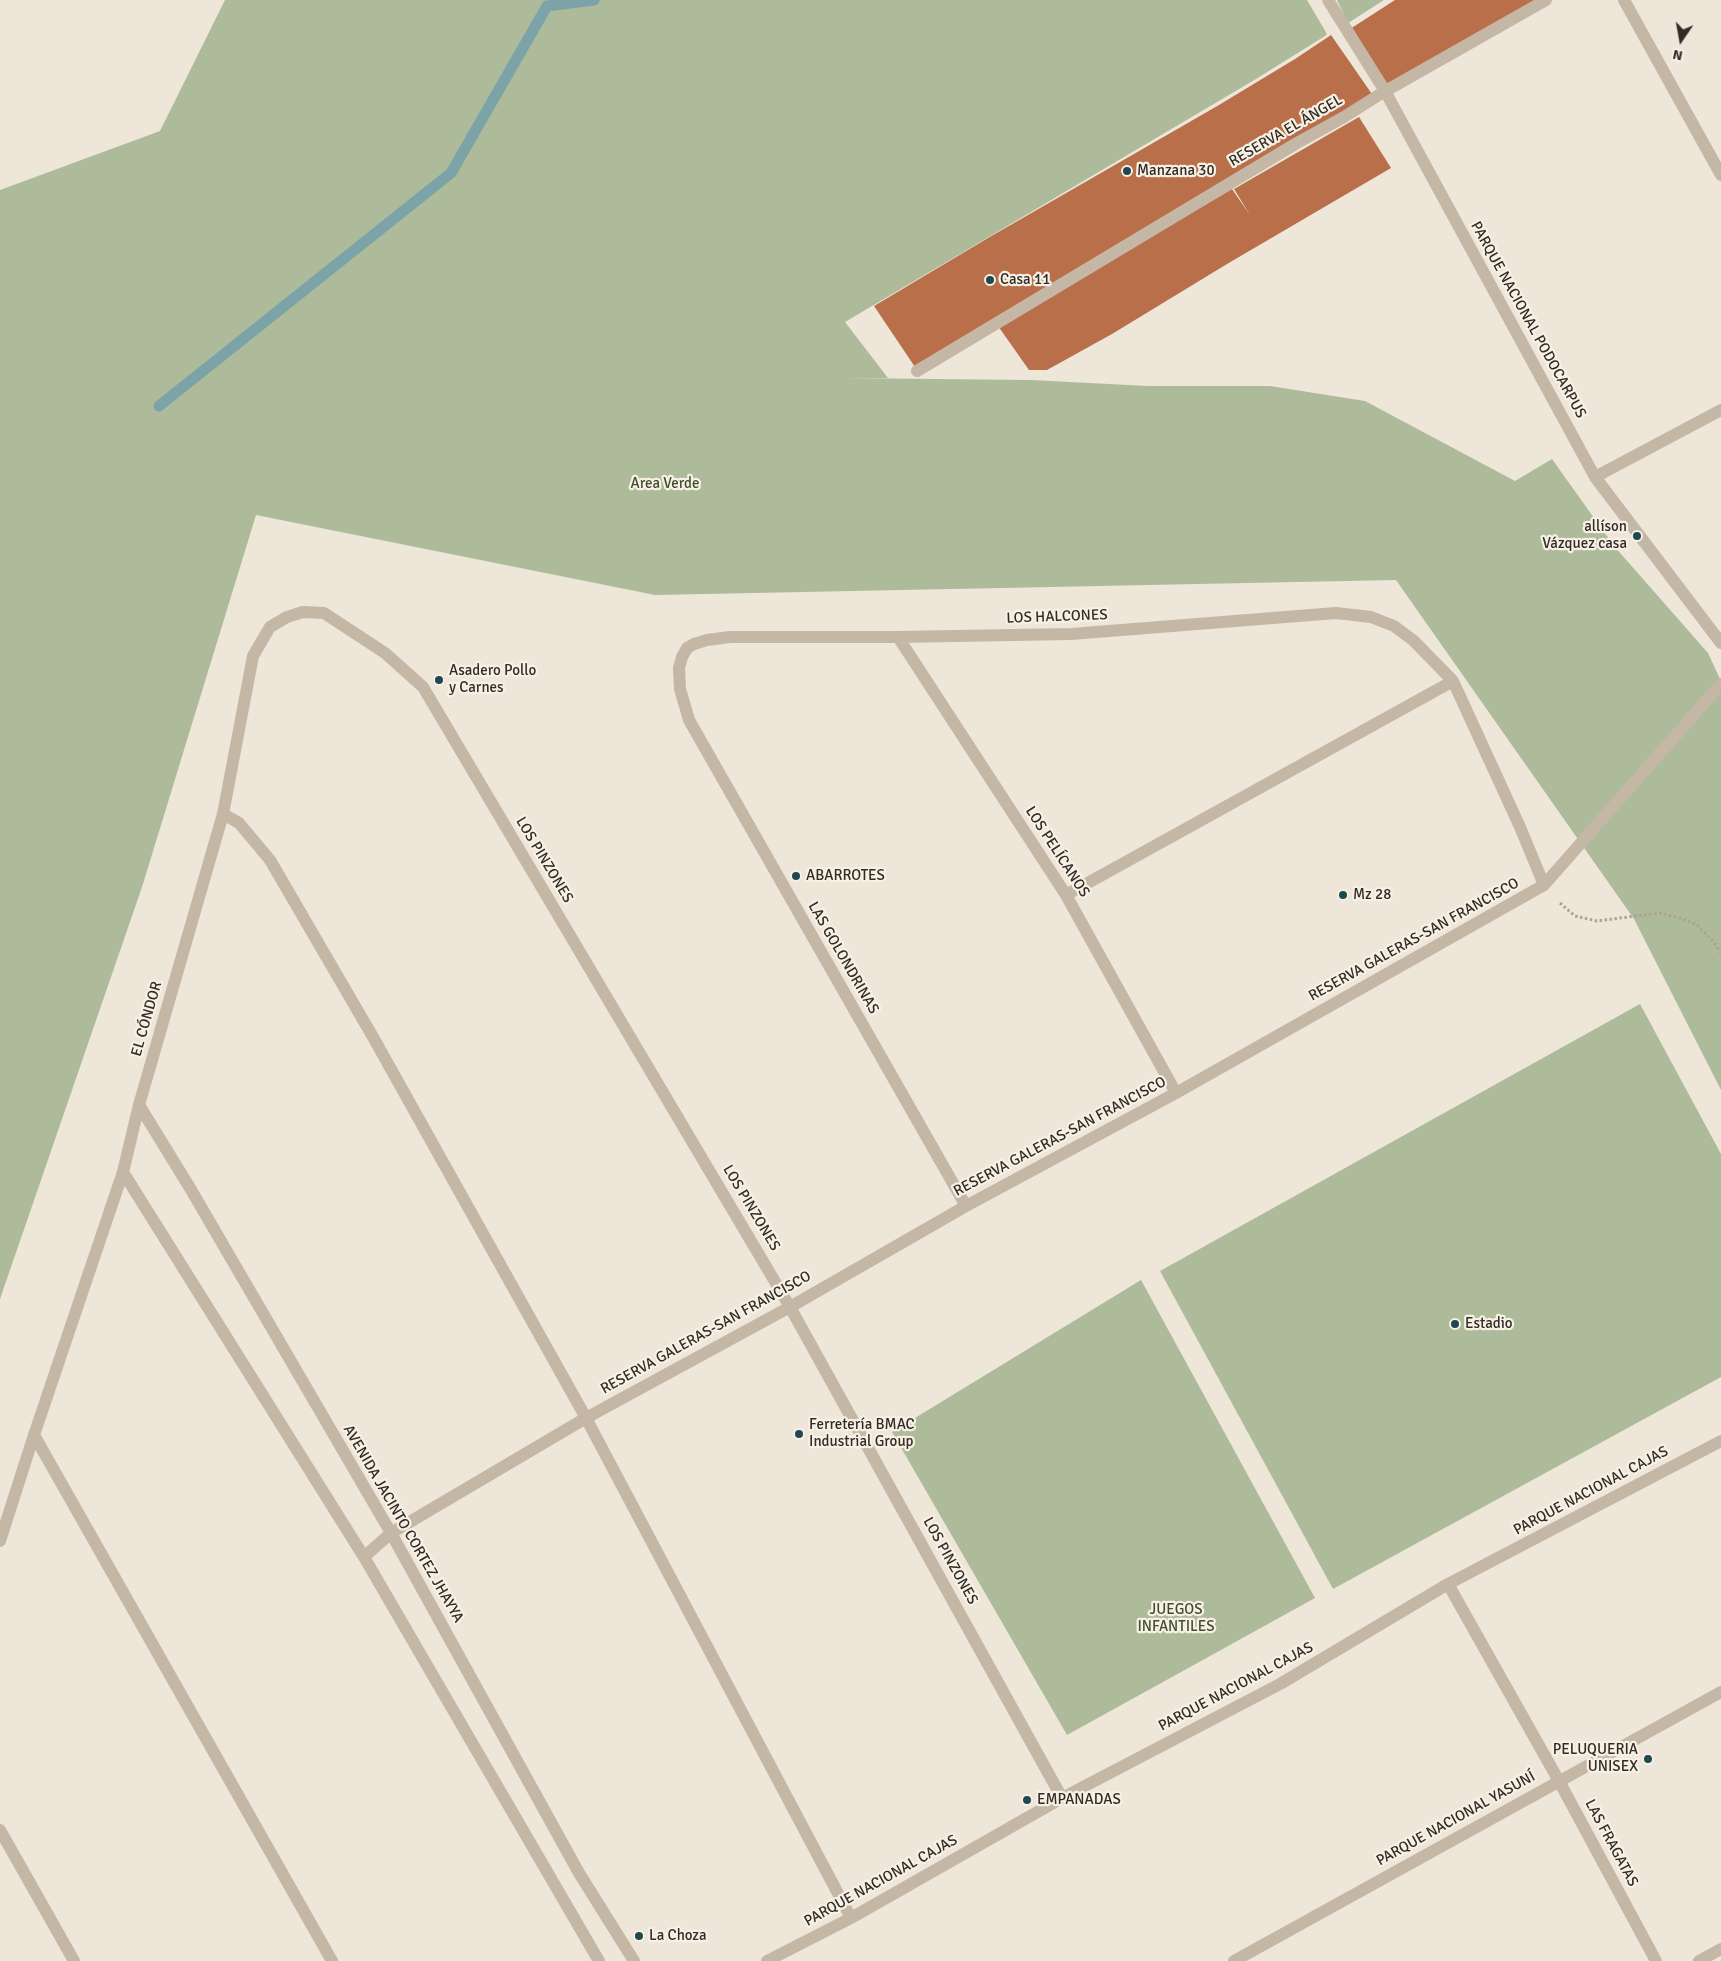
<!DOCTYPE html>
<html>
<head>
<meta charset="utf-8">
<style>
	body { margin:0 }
	#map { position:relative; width:1721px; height:1961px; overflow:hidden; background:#eee6d9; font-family:Signika,sans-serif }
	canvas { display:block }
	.north { position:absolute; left:1656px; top:15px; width:50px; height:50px; -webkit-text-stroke:4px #f7f0e5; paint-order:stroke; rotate:192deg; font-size:14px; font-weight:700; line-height:20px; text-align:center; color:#322b26 }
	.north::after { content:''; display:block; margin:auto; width:18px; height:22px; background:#322b26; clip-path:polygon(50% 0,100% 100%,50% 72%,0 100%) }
</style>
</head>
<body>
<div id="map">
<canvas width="1721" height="1961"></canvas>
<div class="north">N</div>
</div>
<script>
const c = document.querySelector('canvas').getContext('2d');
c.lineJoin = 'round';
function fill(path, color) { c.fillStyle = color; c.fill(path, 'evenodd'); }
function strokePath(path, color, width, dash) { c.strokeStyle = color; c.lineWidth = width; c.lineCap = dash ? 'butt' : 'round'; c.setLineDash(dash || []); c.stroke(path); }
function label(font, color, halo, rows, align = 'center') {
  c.font = font + ' Signika,sans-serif'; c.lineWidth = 4.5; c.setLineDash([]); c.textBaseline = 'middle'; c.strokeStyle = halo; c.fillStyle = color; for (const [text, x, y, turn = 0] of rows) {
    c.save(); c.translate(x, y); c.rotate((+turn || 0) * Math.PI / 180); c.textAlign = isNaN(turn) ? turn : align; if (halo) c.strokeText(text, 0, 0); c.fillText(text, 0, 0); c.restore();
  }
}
fill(new Path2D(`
	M 225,0 L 1307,0 L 1327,34 L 1325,36 L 1256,79 L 845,322 L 888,378 L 842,378 L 1031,380 L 1148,386 L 1270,386 L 1365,401 L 1515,481 L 1552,459 L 1614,546 L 1708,653 L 1721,681 L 1721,1090 L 1634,919 L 1396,580 L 655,595 L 256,515 L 142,887 L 0,1299 L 0,190 L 160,131 Z
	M 1337,0 L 1384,0 L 1348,23 Z
	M 1640,1004 L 1721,1154 L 1721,1377 L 1333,1589 L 1160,1271 Z
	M 1141,1280 L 1315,1598 L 1067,1735 L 892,1432 Z`), '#aebb9b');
strokePath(new Path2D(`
	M 159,406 L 451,173 L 547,6 L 594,0`), '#7ba3a8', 11);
fill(new Path2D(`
	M 1395,0 L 1540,0 L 1390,88 L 1350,29 Z
	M 1331,35 L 1374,97 L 915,367 L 874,306 L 988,238 L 1219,105 L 1295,59 Z
	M 1359,117 L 1391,168 L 1227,264 L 1112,334 L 1047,370 L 1029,370 L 998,326 L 1232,189 L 1250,215 L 1234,189 Z`), '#ba6f4b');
strokePath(new Path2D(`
	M 1560,903 L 1575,916 L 1597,921 L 1659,913 L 1680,918 L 1697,925 L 1713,941 L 1721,953`), '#b0a191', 3, [2.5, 2.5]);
strokePath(new Path2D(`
	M 1328,0 L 1385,91 L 1595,477 L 1721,643
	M 1624,0 L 1721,175
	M 917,371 L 1297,143 L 1344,117 L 1382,93 L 1546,0
	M 1595,477 L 1721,410
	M 898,637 L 1066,895 L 1176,1093
	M 223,814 L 239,823 L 270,860 L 373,1037 L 586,1418 L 851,1918
	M 1066,895 L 1453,681
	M 139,1105 L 190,1188 L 391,1533 L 579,1873 L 634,1961
	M 123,1172 L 364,1557 L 599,1961
	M 966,1206 L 689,720 L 680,689 L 679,668 L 682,657 L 687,648 L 694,644 L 707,640 L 730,637 L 898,637 L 1071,634 L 1336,613 L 1371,617 L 1394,626 L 1414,641 L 1453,681 L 1520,827 L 1544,885
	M 34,1435 L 332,1961
	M 0,1541 L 34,1435 L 123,1172 L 139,1105 L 223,814 L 253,656 L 270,627 L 287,617 L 303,612 L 324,613 L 385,653 L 423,687 L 790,1307 L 1062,1798
	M 364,1557 L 391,1533 L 586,1418 L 790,1307 L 966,1206 L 1176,1093 L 1544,885 L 1721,684
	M 1448,1584 L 1559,1781 L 1656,1961
	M 0,1830 L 74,1961
	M 767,1961 L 851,1918 L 1062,1798 L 1280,1684 L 1448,1584 L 1721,1441
	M 1234,1961 L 1721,1692
	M 1699,1961 L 1721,1949`), '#c5b7a6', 12);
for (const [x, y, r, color] of [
	[1127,171,5,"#20484f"],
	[990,280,5,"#20484f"],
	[1637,536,5,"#20484f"],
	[439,680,5,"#20484f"],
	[796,876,5,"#20484f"],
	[1343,895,5,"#20484f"],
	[1455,1324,5,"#20484f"],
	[799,1434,5,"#20484f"],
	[1648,1759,5,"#20484f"],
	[1027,1800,5,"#20484f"],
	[639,1936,5,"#20484f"]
]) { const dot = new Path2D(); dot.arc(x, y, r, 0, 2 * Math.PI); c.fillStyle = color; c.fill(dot); strokePath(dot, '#f7f0e5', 2); }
label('15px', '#322b26', '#f7f0e5', [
	["RESERVA EL ÁNGEL",1286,131,-30],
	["PARQUE NACIONAL PODOCARPUS",1528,320,61],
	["LOS HALCONES",1057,617,-2],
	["LOS PELÍCANOS",1057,852,57],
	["LOS PINZONES",544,860,59],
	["RESERVA GALERAS-SAN FRANCISCO",1414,940,-29],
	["LAS GOLONDRINAS",843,958,60],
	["EL CÓNDOR",147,1019,-74],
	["RESERVA GALERAS-SAN FRANCISCO",1060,1137,-28],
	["LOS PINZONES",751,1208,59],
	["RESERVA GALERAS-SAN FRANCISCO",706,1333,-29],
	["PARQUE NACIONAL CAJAS",1591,1491,-28],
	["AVENIDA JACINTO CORTEZ JHAYYA",403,1524,60],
	["LOS PINZONES",950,1561,61],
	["PARQUE NACIONAL CAJAS",1236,1687,-28],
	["PARQUE NACIONAL YASUNÍ",1456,1819,-29],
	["LAS FRAGATAS",1611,1843,62],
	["PARQUE NACIONAL CAJAS",881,1881,-29]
]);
label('15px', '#322b26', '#f7f0e5', [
	["Manzana 30",1137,171],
	["Casa 11",1000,280],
	["allíson",1627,527,"right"],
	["Vázquez casa",1627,544,"right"],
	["Asadero Pollo",449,671],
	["y Carnes",449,688],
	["ABARROTES",806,876],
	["Mz 28",1353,895],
	["Estadio",1465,1324],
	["Ferretería BMAC",809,1425],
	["Industrial Group",809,1442],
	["PELUQUERIA",1638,1750,"right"],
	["UNISEX",1638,1767,"right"],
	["EMPANADAS",1037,1800],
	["La Choza",649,1936]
], 'left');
label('15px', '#3f4d2d', '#f7f0e5', [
	["Area Verde",665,484],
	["JUEGOS",1176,1610],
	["INFANTILES",1176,1627]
]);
</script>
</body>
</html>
